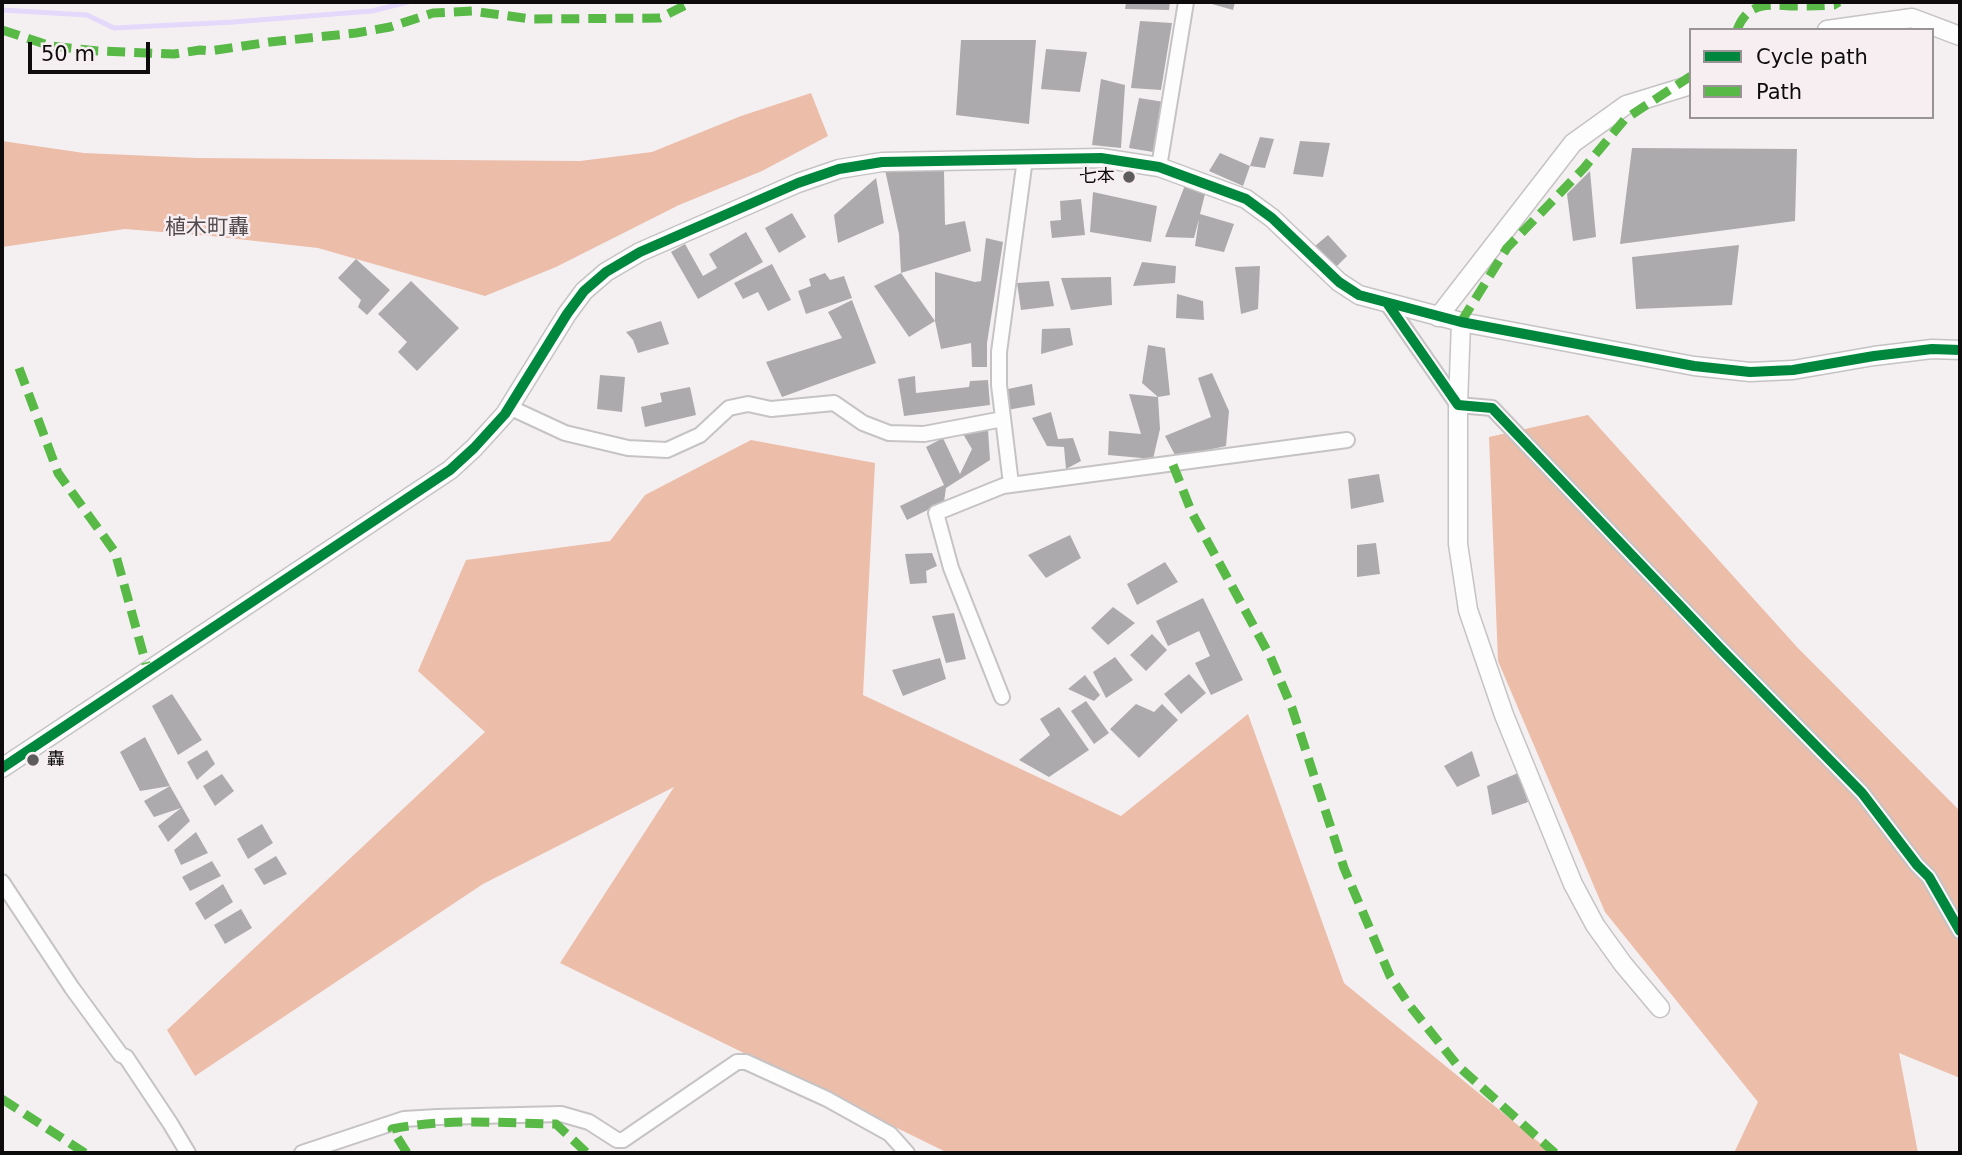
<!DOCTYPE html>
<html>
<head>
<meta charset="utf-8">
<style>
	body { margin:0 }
	#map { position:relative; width:1962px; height:1155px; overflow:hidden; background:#f4f0f2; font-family:"DejaVu Sans",sans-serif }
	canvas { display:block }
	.frame { position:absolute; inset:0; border:4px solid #0d0b0c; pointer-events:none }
	.legend { position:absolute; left:1689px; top:28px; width:245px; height:91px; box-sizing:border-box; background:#f6eef1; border:2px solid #999395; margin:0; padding:9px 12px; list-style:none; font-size:21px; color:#0d0b0c }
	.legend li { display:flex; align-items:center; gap:14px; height:35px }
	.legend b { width:35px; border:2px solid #999395 }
	.scale { position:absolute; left:28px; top:42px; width:122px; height:32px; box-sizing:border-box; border:4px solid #0d0b0c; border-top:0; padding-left:9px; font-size:21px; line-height:24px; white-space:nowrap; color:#0d0b0c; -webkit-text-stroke:5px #f6eef1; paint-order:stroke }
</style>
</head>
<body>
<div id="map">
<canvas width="1962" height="1155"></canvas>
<div class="frame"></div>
<ul class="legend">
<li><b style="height:9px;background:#00873e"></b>Cycle path</li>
<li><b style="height:9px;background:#58b947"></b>Path</li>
</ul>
<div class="scale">50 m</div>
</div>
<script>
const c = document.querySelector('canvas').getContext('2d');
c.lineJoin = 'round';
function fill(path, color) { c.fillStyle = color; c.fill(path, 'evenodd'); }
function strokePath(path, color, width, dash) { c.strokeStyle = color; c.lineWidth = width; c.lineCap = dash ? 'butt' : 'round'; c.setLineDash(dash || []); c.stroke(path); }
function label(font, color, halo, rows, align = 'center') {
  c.font = font + ' "DejaVu Sans","Noto Sans JP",sans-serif'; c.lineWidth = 5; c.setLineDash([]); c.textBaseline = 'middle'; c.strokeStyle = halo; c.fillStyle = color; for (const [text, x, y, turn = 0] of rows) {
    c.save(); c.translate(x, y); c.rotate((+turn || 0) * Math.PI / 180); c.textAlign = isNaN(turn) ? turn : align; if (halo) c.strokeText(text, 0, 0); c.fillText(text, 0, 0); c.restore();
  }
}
fill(new Path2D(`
	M 811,93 L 828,136 L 762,171 L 679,205 L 556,267 L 485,296 L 318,248 L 211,236 L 125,229 L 2,247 L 2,141 L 84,153 L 197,158 L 580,161 L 652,152 L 741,116 Z
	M 1588,415 L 1797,647 L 1960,811 L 1960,1078 L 1899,1053 L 1918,1153 L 1734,1153 L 1758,1102 L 1605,912 L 1498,661 L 1489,437 Z
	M 751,440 L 875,463 L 863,695 L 1121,816 L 1248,714 L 1344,983 L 1552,1153 L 948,1153 L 560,963 L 674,787 L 483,884 L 195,1076 L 167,1030 L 485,732 L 418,671 L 466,560 L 610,541 L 645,495 Z`), '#ecbda9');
strokePath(new Path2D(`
	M 2,10 L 87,15 L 114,28 L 233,22 L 372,11 L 408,2`), '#e4d9fb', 5);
fill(new Path2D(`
	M 1126,2 L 1170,2 L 1169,10 L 1125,9 Z
	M 1205,2 L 1235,2 L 1233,10 Z
	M 1140,21 L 1172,23 L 1161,90 L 1131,88 Z
	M 961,40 L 1036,40 L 1029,124 L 956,115 Z
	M 1046,49 L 1087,52 L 1080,92 L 1041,89 Z
	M 1101,79 L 1125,85 L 1121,148 L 1092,145 Z
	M 1139,98 L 1164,102 L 1153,152 L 1129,148 Z
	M 1260,137 L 1274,139 L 1265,168 L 1250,166 Z
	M 1300,141 L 1330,143 L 1323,177 L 1293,174 Z
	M 1632,148 L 1797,149 L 1795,221 L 1620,244 Z
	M 1220,153 L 1250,166 L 1243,186 L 1209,171 Z
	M 885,170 L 944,171 L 945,225 L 965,221 L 971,251 L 901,273 L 899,234 Z
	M 1590,171 L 1596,237 L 1573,241 L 1567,194 Z
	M 876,178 L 884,223 L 838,243 L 834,215 Z
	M 1185,185 L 1205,194 L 1200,214 L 1234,224 L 1224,252 L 1195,246 L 1199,219 L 1194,238 L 1165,237 Z
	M 1093,192 L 1157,206 L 1151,242 L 1090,232 Z
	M 1081,199 L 1085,235 L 1052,238 L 1050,221 L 1061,220 L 1060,201 Z
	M 792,213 L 806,237 L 779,253 L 765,228 Z
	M 746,232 L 763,262 L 698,299 L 671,252 L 685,244 L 703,276 L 717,268 L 709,254 Z
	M 1328,235 L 1347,256 L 1335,268 L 1315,246 Z
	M 986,238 L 1003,242 L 987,343 L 987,367 L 972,367 L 971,343 L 941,349 L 935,321 L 935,272 L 975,282 L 981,281 Z
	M 1739,245 L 1732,305 L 1636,309 L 1632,257 Z
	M 356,259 L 390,290 L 367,315 L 358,307 L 361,300 L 338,278 Z
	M 1142,262 L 1176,266 L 1175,283 L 1133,286 Z
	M 772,264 L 791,300 L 768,311 L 758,292 L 743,299 L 734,283 Z
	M 1260,266 L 1258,309 L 1241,314 L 1235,267 Z
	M 825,273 L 830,280 L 844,276 L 852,298 L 806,314 L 798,291 L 811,286 L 809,279 Z
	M 901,273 L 935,321 L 909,337 L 874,286 Z
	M 1111,277 L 1112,305 L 1071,310 L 1061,278 Z
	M 411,281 L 459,328 L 417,371 L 398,352 L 407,342 L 378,314 Z
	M 1049,281 L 1054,306 L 1021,310 L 1017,283 Z
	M 1177,294 L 1203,301 L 1204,320 L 1176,318 Z
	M 852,300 L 876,363 L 782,397 L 766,362 L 842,338 L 828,312 Z
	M 661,321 L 669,344 L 638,353 L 633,340 L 626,332 Z
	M 1070,328 L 1073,345 L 1041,354 L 1042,329 Z
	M 1148,345 L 1165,348 L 1170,395 L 1158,397 L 1160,429 L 1153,459 L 1108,455 L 1109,431 L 1141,434 L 1129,394 L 1158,397 L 1142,383 Z
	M 1212,373 L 1229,411 L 1226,446 L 1176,457 L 1165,436 L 1211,417 L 1198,378 Z
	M 600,375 L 625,377 L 622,412 L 597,409 Z
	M 915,376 L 916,393 L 969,387 L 970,381 L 988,380 L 990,405 L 904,416 L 898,379 Z
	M 1032,384 L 1035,405 L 1007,410 L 1003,390 Z
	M 690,387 L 696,415 L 645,427 L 641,407 L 662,402 L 660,393 Z
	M 1051,412 L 1058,439 L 1073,438 L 1081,461 L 1066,469 L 1064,447 L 1047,446 L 1032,418 Z
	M 988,430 L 990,460 L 946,488 L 944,502 L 907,520 L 900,506 L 944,485 L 926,447 L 943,438 L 960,474 L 972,449 L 963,434 Z
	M 1379,474 L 1384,502 L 1351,509 L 1348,479 Z
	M 1070,535 L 1081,558 L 1046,578 L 1028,555 Z
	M 1376,543 L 1380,574 L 1357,577 L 1357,545 Z
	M 932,553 L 937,566 L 926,571 L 927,583 L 910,584 L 905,554 Z
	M 1165,562 L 1178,582 L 1137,605 L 1127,584 Z
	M 1203,598 L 1243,680 L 1211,695 L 1195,663 L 1210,656 L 1199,631 L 1168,646 L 1156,621 Z
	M 1113,607 L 1135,623 L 1108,645 L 1091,628 Z
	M 954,613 L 966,659 L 946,663 L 932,616 Z
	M 1152,634 L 1167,650 L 1146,671 L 1130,655 Z
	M 1115,657 L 1133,680 L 1106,698 L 1093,672 Z
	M 940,658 L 946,679 L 903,696 L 892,670 Z
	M 1189,674 L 1206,693 L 1181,714 L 1164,694 Z
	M 1085,675 L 1100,695 L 1094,701 L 1068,689 Z
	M 172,694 L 202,740 L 178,755 L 152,706 Z
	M 1086,701 L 1109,733 L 1094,744 L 1071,711 Z
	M 1136,704 L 1154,712 L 1162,704 L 1178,720 L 1139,758 L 1110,729 Z
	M 1059,707 L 1089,750 L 1049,777 L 1019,760 L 1050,735 L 1040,719 Z
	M 145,737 L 170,786 L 140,791 L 120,752 Z
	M 207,750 L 215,764 L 197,780 L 187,762 Z
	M 1472,751 L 1480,776 L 1457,787 L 1444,766 Z
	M 1518,773 L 1528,802 L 1492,815 L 1487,786 Z
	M 222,774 L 234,791 L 215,806 L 203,786 Z
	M 170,786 L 190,821 L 168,842 L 158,826 L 181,808 L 154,817 L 144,801 Z
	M 262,824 L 273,843 L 248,859 L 237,839 Z
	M 196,832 L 208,853 L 181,865 L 174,850 Z
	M 276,856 L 287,874 L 264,885 L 254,869 Z
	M 212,861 L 221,876 L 190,891 L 182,877 Z
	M 223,884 L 233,902 L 205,920 L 195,903 Z
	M 241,909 L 252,928 L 225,944 L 214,925 Z`), '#acaaac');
const minor = new Path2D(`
	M 1159,167 L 1186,2
	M 1387,303 L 1458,405 L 1492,408 L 1720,648 L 1862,793 L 1917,865 L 1929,877 L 1960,931
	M 509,407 L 565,433 L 628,448 L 667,450 L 700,435 L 729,408 L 748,404 L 771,409 L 834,403 L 863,423 L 889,433 L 924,434 L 1003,419
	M 1011,484 L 999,385 L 999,352 L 1025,159
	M 1002,697 L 951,568 L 936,513 L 1003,486 L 1347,440
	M 2,882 L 72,988 L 121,1055 L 126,1057 L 170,1123 L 188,1153
	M 302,1153 L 404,1119 L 437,1117 L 561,1114 L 589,1122 L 617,1140 L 623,1140 L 737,1062 L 746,1062 L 827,1099 L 890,1134 L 907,1153`);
const tertiary = new Path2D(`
	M 1827,30 L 1912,18 L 1960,36
	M 1438,317 L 1573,143 L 1626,105 L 1691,85
	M 1461,322 L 1458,405 L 1458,544 L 1468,610 L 1504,715 L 1573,884 L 1595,925 L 1623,964 L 1660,1008
	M 2,768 L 450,470 L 474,448 L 505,414 L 567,314 L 584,291 L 606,272 L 640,252 L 798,183 L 839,169 L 882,162 L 1101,158 L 1159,167 L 1246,199 L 1272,218 L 1339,282 L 1359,295 L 1461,322 L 1694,366 L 1750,372 L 1793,370 L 1874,356 L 1932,349 L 1960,350`);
strokePath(minor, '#c6c3c4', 18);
strokePath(tertiary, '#c6c3c4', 21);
strokePath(minor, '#fdfdfd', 14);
strokePath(tertiary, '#fdfdfd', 18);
strokePath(new Path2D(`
	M 2,30 L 51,46 L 98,51 L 174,54 L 200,50 L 210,51 L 270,42 L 356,33 L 390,27 L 433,13 L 472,11 L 531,19 L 660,18 L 692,2
	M 1737,30 C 1748,1 1768,5 1794,6 C 1807,6 1820,6 1834,5 L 1839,2
	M 1461,322 L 1507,248 L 1584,168 L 1625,119 L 1691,76
	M 19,368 L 58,473 L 115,552 L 146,664
	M 1173,465 L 1192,513 L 1270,656 L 1292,708 L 1344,868 L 1390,976 L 1410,1006 L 1458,1066 L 1555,1153
	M 2,1099 L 85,1153
	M 407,1153 L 392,1129 C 445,1118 502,1123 556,1124 L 587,1153`), '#58b947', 9, [18, 9]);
strokePath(new Path2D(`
	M 1387,303 L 1458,405 L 1492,408 L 1720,648 L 1862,793 L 1917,865 L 1929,877 L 1960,931
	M 2,768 L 450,470 L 474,448 L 505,414 L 567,314 L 584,291 L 606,272 L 640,252 L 798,183 L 839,169 L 882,162 L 1101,158 L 1159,167 L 1246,199 L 1272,218 L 1339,282 L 1359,295 L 1461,322 L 1694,366 L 1750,372 L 1793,370 L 1874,356 L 1932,349 L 1960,350`), '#00873e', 10);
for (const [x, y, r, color] of [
	[1129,177,7,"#5e5b5c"],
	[33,760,7,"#5e5b5c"]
]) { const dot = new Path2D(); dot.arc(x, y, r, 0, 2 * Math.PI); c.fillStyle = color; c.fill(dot); strokePath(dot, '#f6eef1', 2.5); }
label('18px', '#0d0b0c', '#f6eef1', [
	["七本",1115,177],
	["轟",47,760,"left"]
], 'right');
label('21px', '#514b4d', '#f6eef1', [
	["植木町轟",207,229]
]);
</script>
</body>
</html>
